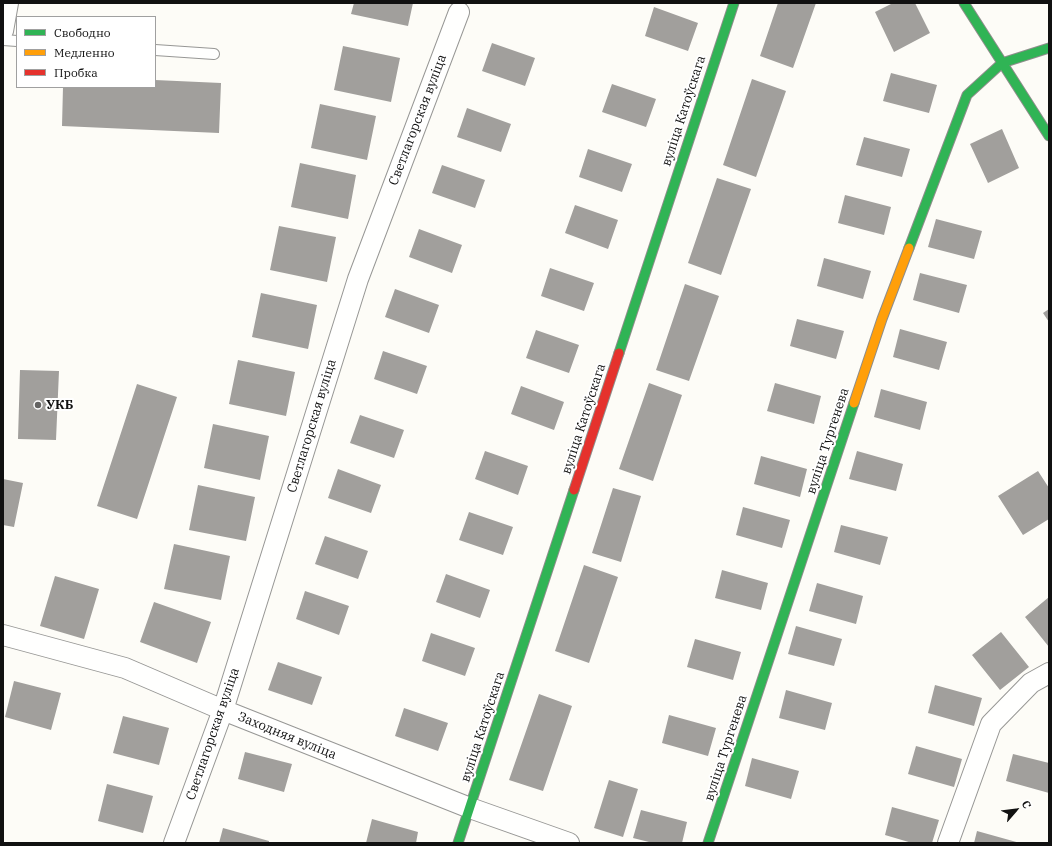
<!DOCTYPE html>
<html>
<head>
<meta charset="utf-8">
<style>
	body { margin:0 }
	#map { position:relative; width:1052px; height:846px; overflow:hidden; background:#fdfcf7; font-family:"IBM Plex Serif",serif }
	canvas { display:block }
	.frame { position:absolute; inset:0; border:4px solid #111; pointer-events:none }
	.legend { position:absolute; left:16px; top:16px; width:140px; height:72px; box-sizing:border-box; background:#fff; border:1px solid #a0a0a0; margin:0; padding:5px 7px; list-style:none; font-size:12px; color:#111 }
	.legend li { display:flex; align-items:center; gap:8px; height:20px }
	.legend b { width:20px; border:1px solid #a0a0a0 }
	.north { position:absolute; left:996px; top:790px; width:40px; height:40px; -webkit-text-stroke:3px #fff; paint-order:stroke; rotate:62deg; font-size:11px; font-weight:700; line-height:16px; text-align:center; color:#111 }
	.north::after { content:''; display:block; margin:auto; width:14px; height:18px; background:#111; clip-path:polygon(50% 0,100% 100%,50% 72%,0 100%) }
</style>
</head>
<body>
<div id="map">
<canvas width="1052" height="846"></canvas>
<div class="frame"></div>
<ul class="legend">
<li><b style="height:5px;background:#30b455"></b>Свободно</li>
<li><b style="height:5px;background:#ff9f0a"></b>Медленно</li>
<li><b style="height:5px;background:#e5322d"></b>Пробка</li>
</ul>
<div class="north">С</div>
</div>
<script>
const c = document.querySelector('canvas').getContext('2d');
c.lineJoin = 'round';
function fill(path, color) { c.fillStyle = color; c.fill(path, 'evenodd'); }
function strokePath(path, color, width, dash) { c.strokeStyle = color; c.lineWidth = width; c.lineCap = dash ? 'butt' : 'round'; c.setLineDash(dash || []); c.stroke(path); }
function label(font, color, halo, rows, align = 'center') {
  c.font = font + ' "IBM Plex Serif",serif'; c.lineWidth = 4; c.setLineDash([]); c.textBaseline = 'middle'; c.strokeStyle = halo; c.fillStyle = color; for (const [text, x, y, turn = 0] of rows) {
    c.save(); c.translate(x, y); c.rotate((+turn || 0) * Math.PI / 180); c.textAlign = isNaN(turn) ? turn : align; if (halo) c.strokeText(text, 0, 0); c.fillText(text, 0, 0); c.restore();
  }
}
fill(new Path2D(`
	M 354,3 L 413,3 L 408,26 L 351,14 Z
	M 778,3 L 816,3 L 793,68 L 760,56 Z
	M 893,3 L 915,3 L 930,33 L 894,52 L 875,12 Z
	M 654,7 L 698,23 L 688,51 L 645,36 Z
	M 492,43 L 535,58 L 525,86 L 482,71 Z
	M 343,46 L 400,58 L 391,102 L 334,90 Z
	M 891,73 L 937,85 L 929,113 L 883,101 Z
	M 752,79 L 786,91 L 756,177 L 723,165 Z
	M 155,80 L 221,83 L 219,133 L 62,126 L 63,87 L 155,87 Z
	M 612,84 L 656,99 L 646,127 L 602,112 Z
	M 320,104 L 376,116 L 367,160 L 311,148 Z
	M 467,108 L 511,124 L 501,152 L 457,137 Z
	M 1002,129 L 1019,168 L 988,183 L 970,144 Z
	M 864,137 L 910,149 L 902,177 L 856,165 Z
	M 588,149 L 632,164 L 622,192 L 579,177 Z
	M 300,163 L 356,175 L 348,219 L 291,207 Z
	M 442,165 L 485,180 L 475,208 L 432,193 Z
	M 717,178 L 751,189 L 721,275 L 688,263 Z
	M 845,195 L 891,207 L 884,235 L 838,223 Z
	M 575,205 L 618,220 L 608,249 L 565,233 Z
	M 936,219 L 982,231 L 974,259 L 928,247 Z
	M 279,226 L 336,237 L 327,282 L 270,270 Z
	M 419,229 L 462,245 L 452,273 L 409,257 Z
	M 824,258 L 871,271 L 863,299 L 817,286 Z
	M 550,268 L 594,283 L 584,311 L 541,296 Z
	M 920,273 L 967,285 L 959,313 L 913,300 Z
	M 685,284 L 719,296 L 689,381 L 656,370 Z
	M 395,289 L 439,305 L 429,333 L 385,317 Z
	M 261,293 L 317,305 L 308,349 L 252,337 Z
	M 1049,309 L 1049,322 L 1043,313 Z
	M 797,319 L 844,331 L 836,359 L 790,346 Z
	M 900,329 L 947,342 L 939,370 L 893,357 Z
	M 536,330 L 579,345 L 569,373 L 526,358 Z
	M 383,351 L 427,366 L 417,394 L 374,379 Z
	M 238,360 L 295,372 L 286,416 L 229,404 Z
	M 20,370 L 59,371 L 56,440 L 18,439 Z
	M 649,383 L 682,395 L 653,481 L 619,469 Z
	M 775,383 L 821,396 L 814,424 L 767,411 Z
	M 137,384 L 177,397 L 137,519 L 97,506 Z
	M 521,386 L 564,402 L 554,430 L 511,414 Z
	M 881,389 L 927,402 L 920,430 L 874,417 Z
	M 360,415 L 404,430 L 394,458 L 350,443 Z
	M 213,424 L 269,436 L 260,480 L 204,468 Z
	M 485,451 L 528,466 L 518,495 L 475,479 Z
	M 857,451 L 903,464 L 896,491 L 849,479 Z
	M 761,456 L 807,469 L 800,497 L 754,484 Z
	M 338,469 L 381,485 L 371,513 L 328,498 Z
	M 1038,471 L 1049,488 L 1049,519 L 1023,535 L 998,496 Z
	M 3,479 L 23,483 L 14,527 L 3,525 Z
	M 198,485 L 255,497 L 246,541 L 189,530 Z
	M 613,488 L 641,496 L 621,562 L 592,553 Z
	M 743,507 L 790,520 L 782,548 L 736,535 Z
	M 469,512 L 513,527 L 503,555 L 459,540 Z
	M 841,525 L 888,537 L 880,565 L 834,552 Z
	M 325,536 L 368,551 L 358,579 L 315,564 Z
	M 174,544 L 230,556 L 221,600 L 164,589 Z
	M 584,565 L 618,577 L 589,663 L 555,651 Z
	M 722,570 L 768,583 L 761,610 L 715,598 Z
	M 446,574 L 490,590 L 480,618 L 436,602 Z
	M 55,576 L 99,589 L 84,639 L 40,626 Z
	M 817,583 L 863,596 L 856,624 L 809,611 Z
	M 305,591 L 349,606 L 339,635 L 296,619 Z
	M 1049,597 L 1049,647 L 1025,617 Z
	M 154,602 L 211,622 L 197,663 L 140,642 Z
	M 796,626 L 842,639 L 834,666 L 788,654 Z
	M 1001,632 L 1029,667 L 1000,690 L 972,655 Z
	M 431,633 L 475,648 L 465,676 L 422,661 Z
	M 695,639 L 741,652 L 733,680 L 687,667 Z
	M 278,662 L 322,677 L 312,705 L 268,690 Z
	M 14,681 L 61,693 L 51,730 L 5,717 Z
	M 935,685 L 982,698 L 974,726 L 928,713 Z
	M 786,690 L 832,703 L 825,730 L 779,718 Z
	M 539,694 L 572,706 L 543,791 L 509,780 Z
	M 404,708 L 448,723 L 438,751 L 395,736 Z
	M 669,715 L 716,728 L 708,756 L 662,743 Z
	M 123,716 L 169,728 L 159,765 L 113,753 Z
	M 916,746 L 962,759 L 954,787 L 908,774 Z
	M 245,752 L 292,764 L 284,792 L 238,779 Z
	M 1013,754 L 1049,763 L 1049,793 L 1006,781 Z
	M 752,758 L 799,771 L 791,799 L 745,786 Z
	M 609,780 L 638,789 L 623,837 L 594,828 Z
	M 107,784 L 153,796 L 143,833 L 98,821 Z
	M 892,807 L 939,820 L 932,843 L 912,843 L 885,835 Z
	M 641,810 L 687,822 L 682,843 L 653,843 L 633,838 Z
	M 372,819 L 418,832 L 416,843 L 366,843 Z
	M 223,828 L 269,841 L 269,843 L 219,843 Z
	M 977,831 L 1020,843 L 974,843 Z`), '#a19f9c');
const lane = new Path2D(`
	M 3,40 L 17,41
	M 155,50 L 214,54`);
const street = new Path2D(`
	M 3,31 L 8,3
	M 3,635 L 125,668 L 223,710 L 470,808 L 569,843
	M 174,843 L 223,710 L 358,279 L 459,12
	M 948,843 L 991,724 L 1031,683 L 1049,673`);
const fast = new Path2D(`
	M 964,3 L 1049,136
	M 909,248 L 967,95 L 1002,63 L 1049,48
	M 619,353 L 734,3
	M 458,843 L 574,490
	M 708,843 L 854,403`);
const slow = new Path2D(`
	M 854,403 L 882,319 L 909,248`);
const jam = new Path2D(`
	M 574,490 L 619,353`);
strokePath(lane, '#979795', 12);
strokePath(street, '#979795', 22);
strokePath(fast, '#8e8d8b', 11);
strokePath(slow, '#8e8d8b', 11);
strokePath(jam, '#8e8d8b', 11);
strokePath(lane, '#fffffe', 10);
strokePath(street, '#fffffe', 20);
strokePath(fast, '#30b455', 9);
strokePath(slow, '#ff9f0a', 9);
strokePath(jam, '#e5322d', 9);
for (const [x, y, r, color] of [
	[38,405,4,"#646362"]
]) { const dot = new Path2D(); dot.arc(x, y, r, 0, 2 * Math.PI); c.fillStyle = color; c.fill(dot); strokePath(dot, '#fff', 1.5); }
label('13px', '#111', '#fff', [
	["вуліца Катоўскага",684,111,-72],
	["Светлагорская вуліца",418,120,-69],
	["вуліца Катоўскага",584,419,-72],
	["Светлагорская вуліца",312,426,-73],
	["вуліца Тургенева",828,441,-72],
	["вуліца Катоўскага",483,727,-72],
	["Светлагорская вуліца",213,734,-71],
	["Заходняя вуліца",287,736,22],
	["вуліца Тургенева",726,748,-72]
]);
label('bold 13px', '#111', '#fff', [
	["УКБ",46,405]
], 'left');
</script>
</body>
</html>
